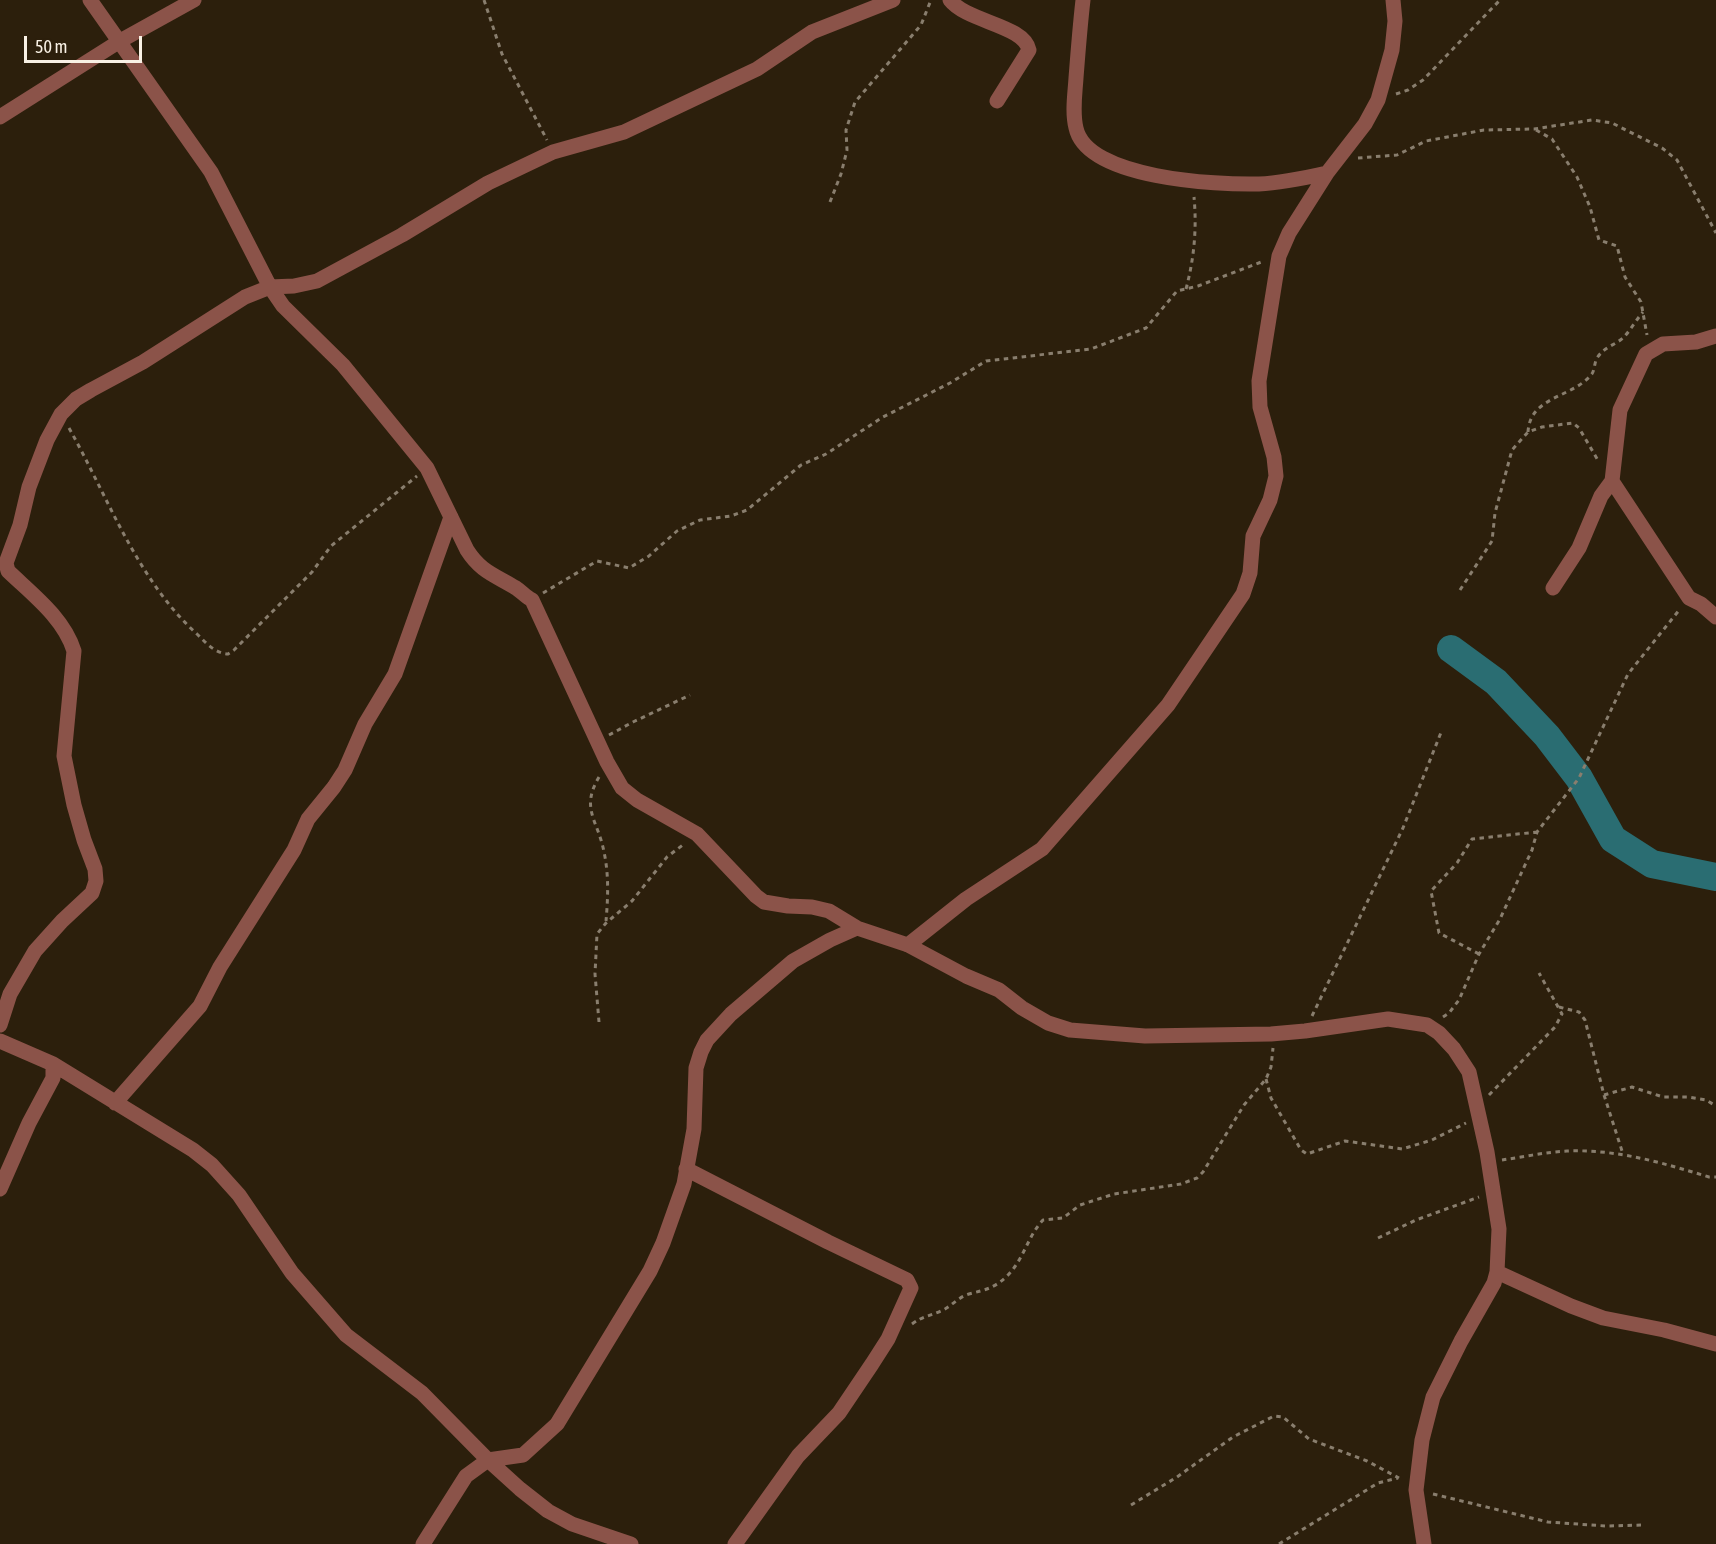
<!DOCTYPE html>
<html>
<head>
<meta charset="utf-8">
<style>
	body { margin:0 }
	#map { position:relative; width:1716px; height:1544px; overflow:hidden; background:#2c1f0c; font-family:"Asap Condensed",sans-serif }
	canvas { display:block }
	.scale { position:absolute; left:24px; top:36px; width:118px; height:27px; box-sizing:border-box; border:3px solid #f9f1e5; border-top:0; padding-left:8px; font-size:18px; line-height:21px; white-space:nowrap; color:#f9f1e5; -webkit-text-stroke:4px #2c1f0c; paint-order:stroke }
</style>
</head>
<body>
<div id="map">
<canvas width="1716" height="1544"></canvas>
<div class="scale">50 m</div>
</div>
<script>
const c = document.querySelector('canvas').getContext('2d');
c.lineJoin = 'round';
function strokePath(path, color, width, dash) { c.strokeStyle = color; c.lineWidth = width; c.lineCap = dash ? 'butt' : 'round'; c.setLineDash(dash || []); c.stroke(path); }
strokePath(new Path2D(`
	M 1451,649 L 1496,682 L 1547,736 L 1579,778 L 1613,839 L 1652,864 L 1716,877`), '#2a6d72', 28);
strokePath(new Path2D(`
	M 484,0 L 502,54 L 547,140
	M 1396,94 L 1408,90 L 1423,80 L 1500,0
	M 1536,130 L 1552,139 L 1577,177 L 1590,207 L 1599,240 L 1617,246 L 1625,277 L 1641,302 L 1647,335
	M 1358,158 L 1397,155 L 1426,141 L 1484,130 L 1534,129 L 1592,120 L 1612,123 L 1662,148 L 1677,160 L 1716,233
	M 830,202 L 841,174 L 847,150 L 846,130 L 855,102 L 921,25 L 931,0
	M 1186,289 C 1194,259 1197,229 1194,197
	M 69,428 C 109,499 137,580 198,635 C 207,644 215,653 228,654 L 234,650 L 312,572 L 331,546 L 417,476
	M 1528,432 C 1530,396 1572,398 1591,375 C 1595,371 1594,363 1597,358 C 1604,347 1615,345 1623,338 C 1630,331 1636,320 1643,312
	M 1460,590 L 1492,541 L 1495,513 L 1512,450 L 1528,432 L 1542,427 L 1573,423 L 1579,428 L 1599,462
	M 543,593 L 597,561 L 629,568 L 649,556 L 677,531 L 700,520 L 731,516 L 747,510 L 801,465 L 826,454 L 883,417 L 950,383 L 986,361 L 1091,349 L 1146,328 L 1177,291 L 1198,286 L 1264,261
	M 609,735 L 633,722 L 690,695
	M 599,777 C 580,809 598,820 604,852 C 609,875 608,898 606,921
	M 1479,954 L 1439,933 L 1431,891 L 1457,863 L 1472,839 L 1537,832
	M 1559,1007 L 1579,1012 L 1585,1020 L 1604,1095 L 1623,1154
	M 1312,1016 L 1403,828 L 1442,730
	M 1443,1017 L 1449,1013 L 1459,1000 L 1479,954 L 1500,919 L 1532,850 L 1537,832 L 1579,778 L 1628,674 L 1680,609
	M 599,1022 L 595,974 L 597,934 L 606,923 L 632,901 L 667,857 L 684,844
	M 1266,1079 L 1271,1098 L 1301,1150 L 1307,1154 L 1345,1141 L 1402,1149 L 1432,1140 L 1466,1123
	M 1489,1095 L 1555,1027 L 1562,1014 L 1539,973
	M 1604,1095 L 1632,1087 L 1663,1097 L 1688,1097 L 1706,1100 L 1716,1106
	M 1502,1160 C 1523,1157 1546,1152 1567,1151 C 1617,1149 1663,1163 1709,1177 L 1716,1177
	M 1378,1238 L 1416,1220 L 1479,1197
	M 912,1324 C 923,1316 930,1316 941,1311 C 951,1307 958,1297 969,1294 C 984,1290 993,1289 1006,1277 C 1024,1260 1027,1237 1043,1220 L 1063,1218 L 1080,1205 L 1114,1194 L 1181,1184 L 1197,1178 L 1203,1172 L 1244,1105 L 1266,1079 L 1271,1067 L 1273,1048
	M 1433,1494 L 1548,1522 L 1606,1526 L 1643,1525
	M 1131,1505 L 1177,1477 L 1233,1437 L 1274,1416 L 1283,1417 L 1309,1439 L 1367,1461 L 1399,1478
	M 1279,1544 L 1378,1483 L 1398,1478`), '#897e6e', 3, [4.5, 4.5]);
strokePath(new Path2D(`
	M 90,0 L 211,172 L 270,287 L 283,306 L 343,365 L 427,468 L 467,550 C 481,572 495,575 516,588 C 522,592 526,597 532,600 L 607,762 L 622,788 L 637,800 L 697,834 L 756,896 L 764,902 L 788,906 L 812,907 L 829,911 L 857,928 L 908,945 L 966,976 L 999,990 L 1022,1008 L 1048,1023 L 1070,1030 L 1145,1036 L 1271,1034 L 1305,1031 L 1388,1019 L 1427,1025 L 1439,1033 L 1454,1049 L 1469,1072 L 1487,1152 L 1499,1229 L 1497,1272 L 1494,1283 L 1461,1341 L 1433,1397 L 1422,1440 L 1416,1490 L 1424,1544
	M 950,0 C 967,22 1024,25 1029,50 L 997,101
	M 1083,0 C 1080,26 1078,52 1076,78 C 1075,94 1072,112 1076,128 C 1087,179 1217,185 1259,184 C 1282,183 1305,178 1327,173
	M 0,117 L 120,41 L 194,0
	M 1612,481 L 1689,598 L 1701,604 L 1716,617
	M 1553,588 L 1579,548 L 1601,496 L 1612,481 L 1620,410 L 1646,354 L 1663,344 L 1696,342 L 1716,336
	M 908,945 L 966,899 L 1042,849 L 1168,705 L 1243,594 L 1250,573 L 1253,536 L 1270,500 L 1276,476 L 1274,457 L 1260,407 L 1259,381 L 1279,256 L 1289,233 L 1327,173 L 1365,124 L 1378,100 L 1392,50 L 1395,21 L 1393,0
	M 0,1025 L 10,994 L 35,951 L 62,921 L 92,893 L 96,881 L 95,869 L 84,840 L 74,805 L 64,756 L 74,651 C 64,618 32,594 8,571 L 6,563 L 20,525 L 29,487 L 47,440 L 61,414 L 76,399 L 91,390 L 143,362 L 245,297 L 270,287 L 294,286 L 317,281 L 402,235 L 488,183 L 553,152 L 624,132 L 757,69 L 812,32 L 893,0
	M 0,1041 L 53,1064 L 193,1150 L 212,1165 L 239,1195 L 292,1273 L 346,1335 L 422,1393 L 488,1460 L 520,1489 L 548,1511 L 572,1524 L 631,1544
	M 115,1103 L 200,1006 L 220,967 L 294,850 L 308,819 L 334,787 L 345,770 L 365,724 L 395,674 L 451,517
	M 686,1169 L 828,1242 L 907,1280 L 911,1288 L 888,1339 L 872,1364 L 839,1413 L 798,1456 L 735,1544
	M 0,1189 L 29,1123 L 53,1078 L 53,1064
	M 1497,1272 L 1571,1306 L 1603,1318 L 1664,1330 L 1716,1344
	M 423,1544 L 466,1476 L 488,1460 L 523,1455 L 557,1424 L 650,1271 L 663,1243 L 684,1184 L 694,1129 L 696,1068 L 701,1052 L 707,1040 L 731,1014 L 793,961 L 830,940 L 857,928`), '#8b5349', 15);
</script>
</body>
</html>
